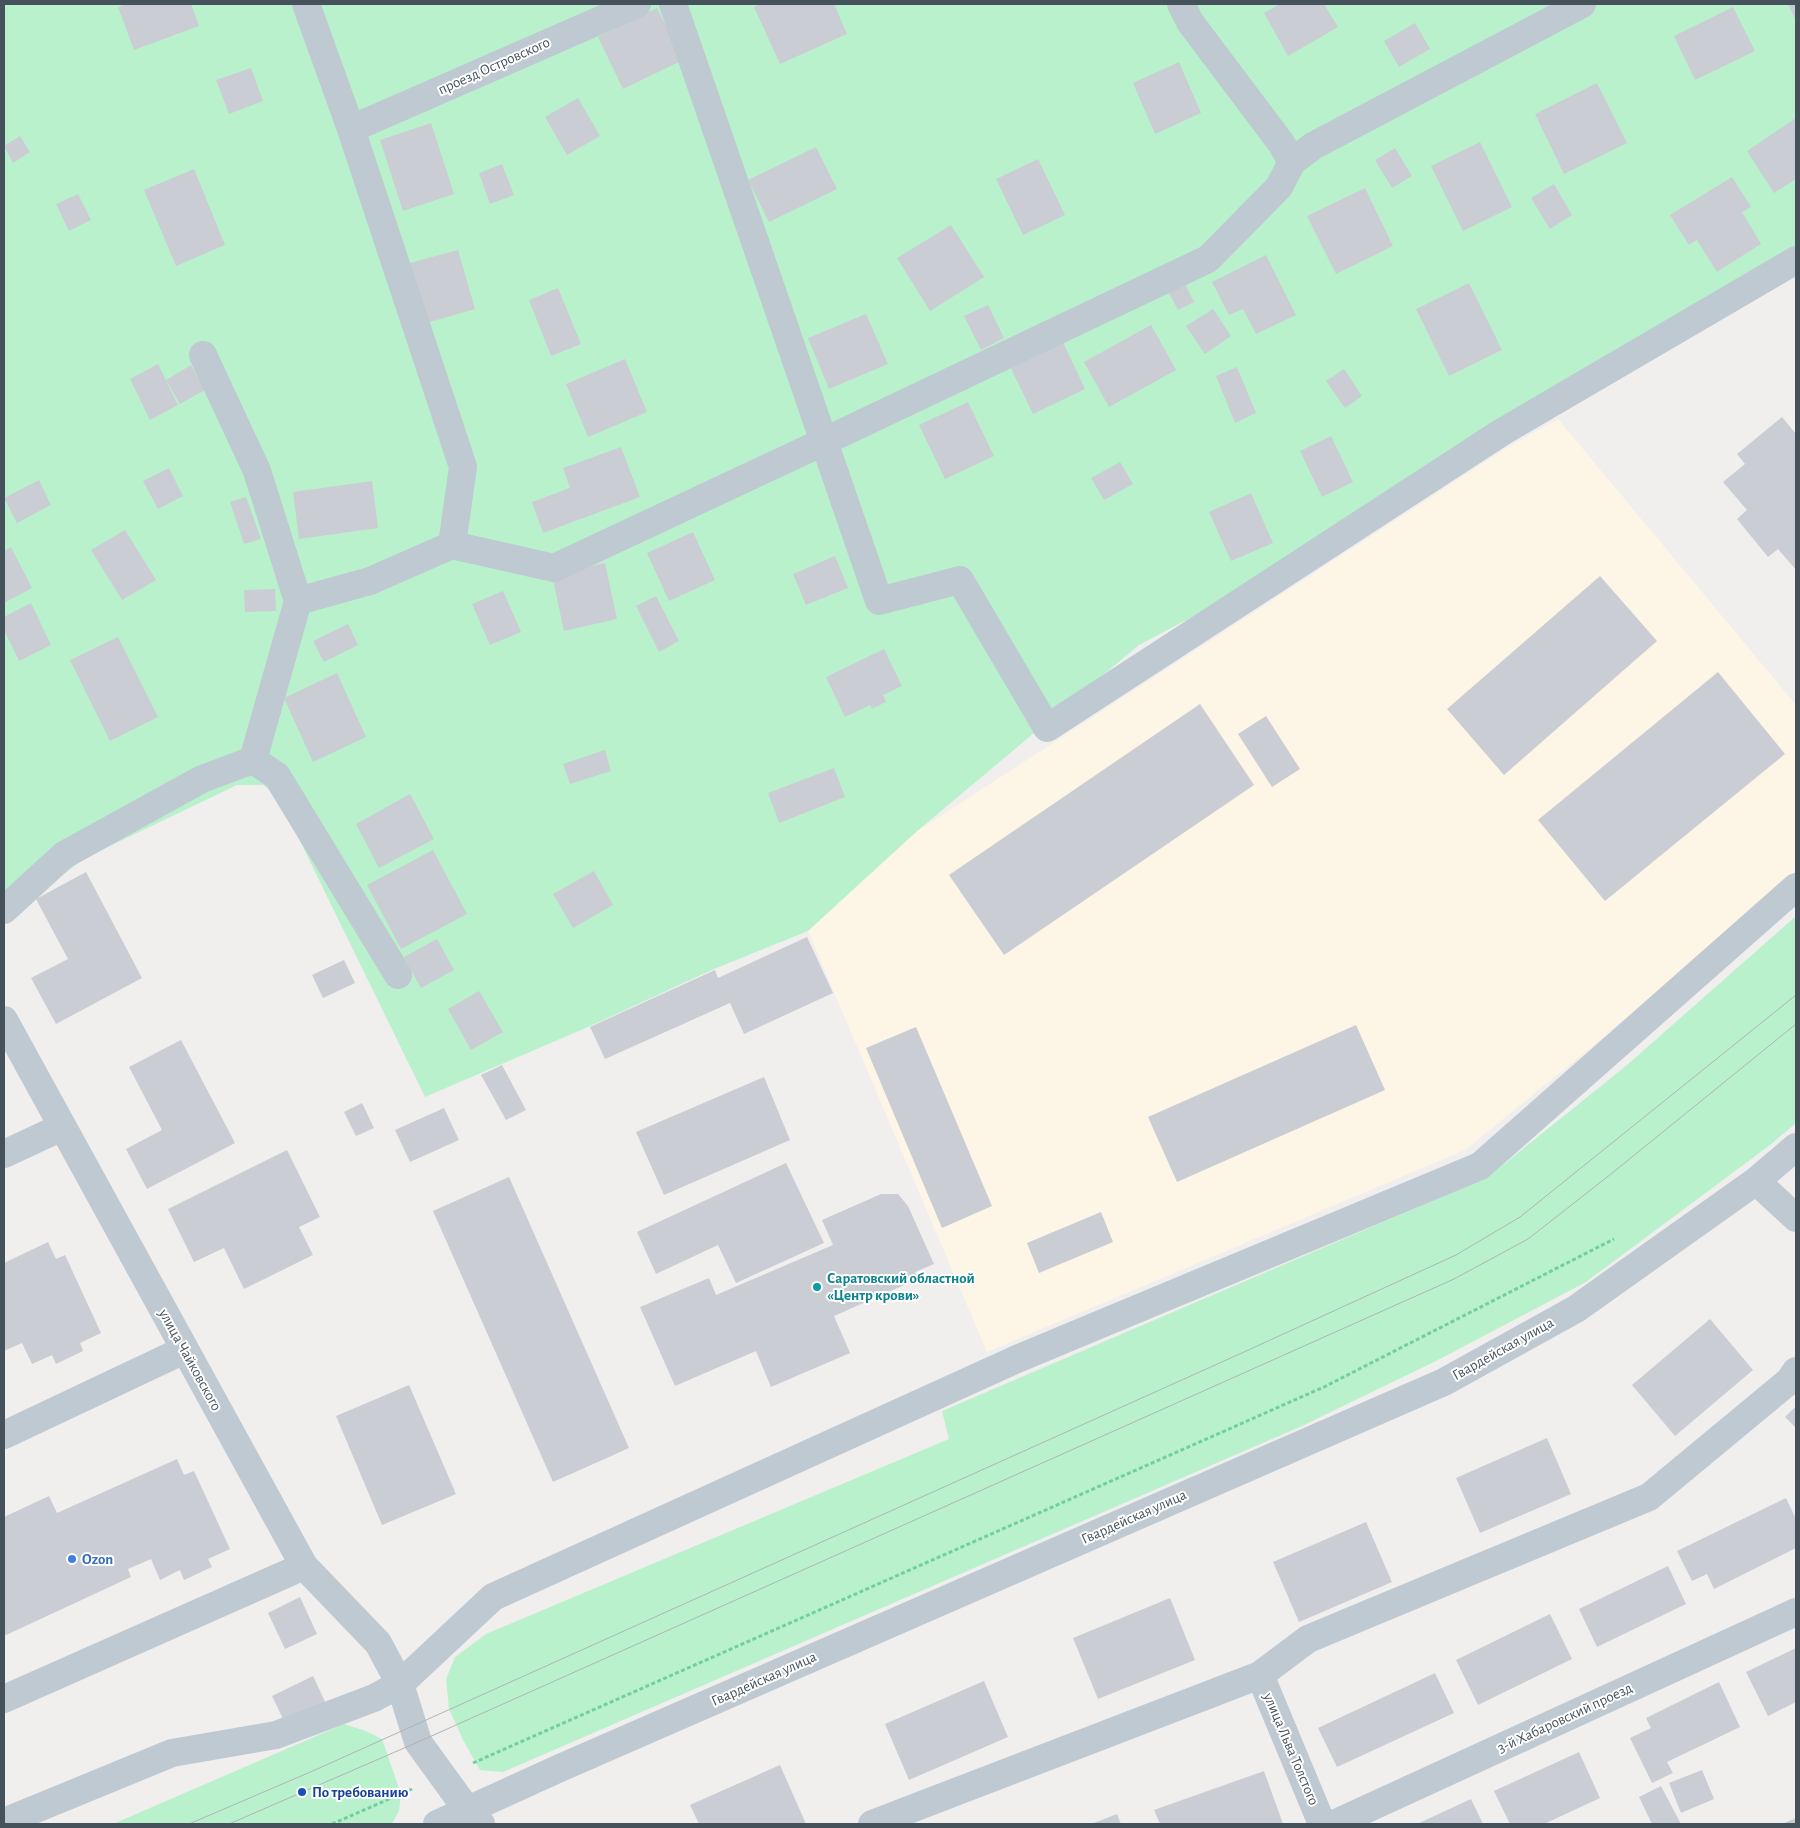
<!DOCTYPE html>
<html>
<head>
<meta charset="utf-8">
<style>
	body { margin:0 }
	#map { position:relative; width:1800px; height:1828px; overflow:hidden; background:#f1eeee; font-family:"Alegreya Sans",sans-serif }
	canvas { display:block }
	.frame { position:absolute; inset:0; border:5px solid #45525c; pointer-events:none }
</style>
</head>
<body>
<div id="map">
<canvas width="1800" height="1828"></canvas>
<div class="frame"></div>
</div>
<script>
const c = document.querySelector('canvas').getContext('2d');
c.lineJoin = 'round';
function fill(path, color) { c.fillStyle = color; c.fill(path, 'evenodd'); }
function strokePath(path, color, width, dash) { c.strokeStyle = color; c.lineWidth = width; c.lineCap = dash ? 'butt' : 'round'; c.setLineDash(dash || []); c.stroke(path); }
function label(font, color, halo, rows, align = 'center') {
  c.font = font + ' "Alegreya Sans",sans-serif'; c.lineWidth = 4; c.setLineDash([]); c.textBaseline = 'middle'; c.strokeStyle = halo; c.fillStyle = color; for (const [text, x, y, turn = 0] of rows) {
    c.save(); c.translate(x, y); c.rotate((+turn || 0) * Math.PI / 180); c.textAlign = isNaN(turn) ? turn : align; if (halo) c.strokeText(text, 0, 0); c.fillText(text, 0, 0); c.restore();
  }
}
fill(new Path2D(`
	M 1558,419 L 1796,705 L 1796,872 L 1605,1036 L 1465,1150 L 987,1352 L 808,931 L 916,832 L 1508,447 Z`), '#fdf5e6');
fill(new Path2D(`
	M 4,4 L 1796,4 L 1796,246 L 1503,417 L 1213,606 L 1139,645 L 916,832 L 808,931 L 714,969 L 588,1027 L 425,1097 L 278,796 L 263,785 L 237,785 L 87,857 L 21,905 L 4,921 Z
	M 1796,916 L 1796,1123 L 1770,1145 L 1586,1282 L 1438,1360 L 1302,1426 L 503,1772 L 480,1770 L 463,1740 L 449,1709 L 446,1679 L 455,1657 L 486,1634 L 949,1439 L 942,1411 L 1488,1177 L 1627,1065 Z
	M 344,1724 L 366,1731 L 382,1739 L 401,1794 L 399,1811 L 392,1824 L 113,1824 Z`), '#baf1cd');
fill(new Path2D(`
	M 127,4 L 191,4 L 199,26 L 134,50 L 118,7 Z
	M 760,4 L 834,4 L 847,34 L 780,64 L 754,7 Z
	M 1280,4 L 1324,4 L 1338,27 L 1288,56 L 1264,13 Z
	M 1788,4 L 1796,4 L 1796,21 Z
	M 1733,7 L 1755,51 L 1695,80 L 1674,36 Z
	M 657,8 L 683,60 L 623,89 L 598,37 Z
	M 1415,23 L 1430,49 L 1399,67 L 1384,41 Z
	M 1179,62 L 1201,113 L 1155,134 L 1133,83 Z
	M 251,68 L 263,101 L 229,114 L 216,80 Z
	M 1597,83 L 1627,143 L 1564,174 L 1535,114 Z
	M 578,98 L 600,136 L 567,155 L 545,117 Z
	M 1796,118 L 1796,179 L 1774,193 L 1747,151 Z
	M 431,123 L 454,194 L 403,211 L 380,140 Z
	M 20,136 L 30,152 L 13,163 L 4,146 Z
	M 1480,142 L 1512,207 L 1463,231 L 1431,166 Z
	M 816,147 L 837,189 L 769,222 L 748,180 Z
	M 1395,148 L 1412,176 L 1392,188 L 1375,160 Z
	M 1038,159 L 1065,215 L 1023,235 L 996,179 Z
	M 502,164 L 514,195 L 490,204 L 479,173 Z
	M 194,169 L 225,245 L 176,266 L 144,190 Z
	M 1732,177 L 1751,207 L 1742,212 L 1761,244 L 1717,272 L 1697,240 L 1689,245 L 1670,215 Z
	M 1554,184 L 1572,215 L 1550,229 L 1531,198 Z
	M 1365,188 L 1393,246 L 1336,274 L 1307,216 Z
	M 78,194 L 91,220 L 69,231 L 56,204 Z
	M 951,225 L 984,277 L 930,311 L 897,258 Z
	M 458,250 L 475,309 L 423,324 L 406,264 Z
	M 1266,255 L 1296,315 L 1256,334 L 1243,309 L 1229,315 L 1212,282 Z
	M 1469,283 L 1502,350 L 1449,376 L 1416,309 Z
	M 1185,284 L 1194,302 L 1178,310 L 1169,293 Z
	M 558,288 L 581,344 L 551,356 L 529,300 Z
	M 988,305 L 1004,338 L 981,350 L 964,316 Z
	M 1213,309 L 1231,336 L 1205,354 L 1186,326 Z
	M 866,314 L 888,364 L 829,389 L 808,338 Z
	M 1151,325 L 1176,370 L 1109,407 L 1084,362 Z
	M 1060,336 L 1085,389 L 1033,414 L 1008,362 Z
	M 625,359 L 647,412 L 588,437 L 566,384 Z
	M 158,364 L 178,405 L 150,420 L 130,379 Z
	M 191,365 L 205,390 L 180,404 L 166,380 Z
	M 1237,367 L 1256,413 L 1235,423 L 1216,376 Z
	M 1344,369 L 1362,396 L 1345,408 L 1326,381 Z
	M 968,402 L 994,456 L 945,479 L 919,425 Z
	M 1782,417 L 1796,434 L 1796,570 L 1778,549 L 1768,557 L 1737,519 L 1747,510 L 1723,482 L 1745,464 L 1737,454 Z
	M 1331,436 L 1353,482 L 1322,497 L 1300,451 Z
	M 621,447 L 640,497 L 543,533 L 532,502 L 570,488 L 563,468 Z
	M 1120,462 L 1133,484 L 1104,500 L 1091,478 Z
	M 169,468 L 183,496 L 158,509 L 143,481 Z
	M 39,480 L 51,505 L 17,523 L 4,498 Z
	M 372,481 L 378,528 L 299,539 L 293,492 Z
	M 1251,493 L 1273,543 L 1231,561 L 1209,512 Z
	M 246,497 L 261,539 L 244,544 L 230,502 Z
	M 125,530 L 156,580 L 122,600 L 91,550 Z
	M 693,532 L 715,580 L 669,601 L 647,553 Z
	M 11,547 L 32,588 L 4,603 L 4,551 Z
	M 835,556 L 848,588 L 806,605 L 793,574 Z
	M 605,563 L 617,619 L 564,631 L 552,575 Z
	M 1600,576 L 1657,641 L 1504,775 L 1447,709 Z
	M 275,589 L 276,611 L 245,612 L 244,590 Z
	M 503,591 L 521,632 L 490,645 L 472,604 Z
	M 656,596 L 679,641 L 659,652 L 636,606 Z
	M 31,603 L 51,645 L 19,661 L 4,630 L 4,617 Z
	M 348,624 L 358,645 L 324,662 L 313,641 Z
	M 118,637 L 158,717 L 110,741 L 70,660 Z
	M 884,649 L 902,686 L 883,695 L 886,702 L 872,709 L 870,705 L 845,717 L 826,677 Z
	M 1718,672 L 1785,754 L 1605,901 L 1538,820 Z
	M 337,673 L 366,737 L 313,762 L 284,698 Z
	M 1200,704 L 1254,785 L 1004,955 L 949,875 Z
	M 1266,716 L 1300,769 L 1272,787 L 1238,734 Z
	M 605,750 L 611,771 L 570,784 L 563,764 Z
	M 834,768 L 845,797 L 779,823 L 768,793 Z
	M 410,794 L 434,839 L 379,868 L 356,824 Z
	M 433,850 L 467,914 L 401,949 L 367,885 Z
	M 594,871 L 613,905 L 573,928 L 553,894 Z
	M 86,872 L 142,978 L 56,1024 L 31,978 L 68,959 L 36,899 Z
	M 807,937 L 833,993 L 744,1034 L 730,1003 L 605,1059 L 590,1027 L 715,970 L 718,978 Z
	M 437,939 L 454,970 L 421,988 L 404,957 Z
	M 344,960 L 355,983 L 323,998 L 312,975 Z
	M 479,991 L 503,1032 L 471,1050 L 448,1009 Z
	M 1356,1025 L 1385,1090 L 1177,1182 L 1148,1117 Z
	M 916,1027 L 992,1206 L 942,1228 L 866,1048 Z
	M 181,1040 L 235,1143 L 147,1189 L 126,1149 L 162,1130 L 129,1067 Z
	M 502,1065 L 526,1110 L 506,1120 L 481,1075 Z
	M 764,1077 L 790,1140 L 664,1195 L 636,1132 Z
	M 362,1103 L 374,1128 L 356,1136 L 344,1112 Z
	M 444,1108 L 459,1140 L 410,1162 L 395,1130 Z
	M 287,1150 L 320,1217 L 299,1227 L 313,1255 L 244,1289 L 224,1248 L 194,1262 L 168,1209 Z
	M 786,1163 L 824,1243 L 736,1283 L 718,1245 L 656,1274 L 637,1232 Z
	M 509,1177 L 629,1448 L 553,1482 L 433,1211 Z
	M 881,1194 L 898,1194 L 908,1206 L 934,1264 L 915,1272 L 918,1279 L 834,1316 L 850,1353 L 771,1387 L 756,1351 L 675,1386 L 640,1307 L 709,1278 L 716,1295 L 833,1245 L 822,1220 Z
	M 1101,1212 L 1113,1242 L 1039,1273 L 1027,1243 Z
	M 48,1242 L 56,1259 L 65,1255 L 101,1333 L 80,1343 L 83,1351 L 56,1364 L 52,1355 L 32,1364 L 22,1343 L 4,1351 L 4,1263 Z
	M 1710,1319 L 1753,1370 L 1675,1436 L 1632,1385 Z
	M 409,1385 L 456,1494 L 382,1525 L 336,1416 Z
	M 1796,1406 L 1796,1428 L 1785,1417 Z
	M 1547,1438 L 1571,1494 L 1480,1533 L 1456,1478 Z
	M 177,1459 L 184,1475 L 194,1471 L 230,1549 L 208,1559 L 212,1567 L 184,1580 L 180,1570 L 160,1580 L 151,1559 L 128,1569 L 131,1577 L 4,1636 L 4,1517 L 49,1496 L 57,1513 Z
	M 1786,1498 L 1796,1519 L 1796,1548 L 1714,1589 L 1707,1574 L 1692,1581 L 1677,1551 Z
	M 1366,1522 L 1392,1582 L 1299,1622 L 1273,1562 Z
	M 1668,1566 L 1686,1604 L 1597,1647 L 1579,1609 Z
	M 300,1597 L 317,1634 L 285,1649 L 268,1613 Z
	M 1170,1598 L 1195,1660 L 1098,1699 L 1073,1638 Z
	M 1550,1614 L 1572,1659 L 1478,1705 L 1456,1660 Z
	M 1796,1648 L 1796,1702 L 1768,1716 L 1746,1672 Z
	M 1435,1673 L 1454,1713 L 1337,1767 L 1318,1728 Z
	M 313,1676 L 328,1708 L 287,1727 L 272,1696 Z
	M 984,1681 L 1008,1737 L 909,1780 L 885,1724 Z
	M 1719,1682 L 1740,1727 L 1667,1762 L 1673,1773 L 1652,1783 L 1630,1738 L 1651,1728 L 1646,1718 Z
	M 1579,1752 L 1600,1798 L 1544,1824 L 1510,1824 L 1494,1791 Z
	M 780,1765 L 806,1824 L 699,1824 L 690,1805 Z
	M 1702,1770 L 1714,1799 L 1681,1813 L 1669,1783 Z
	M 1264,1771 L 1283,1824 L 1160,1824 L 1154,1810 Z
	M 1661,1786 L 1681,1824 L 1652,1824 L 1639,1797 Z
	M 1471,1799 L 1483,1824 L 1417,1824 Z
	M 1117,1814 L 1121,1824 L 1091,1824 Z
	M 1796,1818 L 1796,1824 L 1782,1824 Z`), '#cacdd3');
strokePath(new Path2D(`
	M 473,1763 L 1324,1387 L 1614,1239
	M 332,1824 L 412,1789`), '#70d09d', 3, [4, 2.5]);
strokePath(new Path2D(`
	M 306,4 L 351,129 L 463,467 L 452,545
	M 673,4 L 879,601 L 960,580 L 1047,728 L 1502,432 L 1796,260
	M 1181,4 L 1190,22 L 1281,143 L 1292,162
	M 351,129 L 637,4
	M 203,355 L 257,471 L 298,601
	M 253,760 L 277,776 L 398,975
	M 4,910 L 64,855 L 202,779 L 253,760 L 298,601 L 370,581 L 452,545 L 554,568 L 823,442 L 1208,259 L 1279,187 L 1292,162 L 1313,146 L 1582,4
	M 4,1020 L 304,1566 L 378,1643 L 400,1684 L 418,1742 L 468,1811 L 481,1824
	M 4,1154 L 62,1127
	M 1756,1181 L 1796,1218
	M 4,1435 L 184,1350
	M 1260,1675 L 1322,1824
	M 4,1699 L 304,1566
	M 4,1822 L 172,1753 L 276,1735 L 374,1698 L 400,1684 L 493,1597 L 1017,1359 L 1480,1166 L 1796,887
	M 437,1824 L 560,1768 L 1444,1382 L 1576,1309 L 1756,1181 L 1796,1147
	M 872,1824 L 1260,1675 L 1308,1639 L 1649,1497 L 1789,1381 L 1796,1371
	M 1334,1824 L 1796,1612`), '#bec9d1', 28);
strokePath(new Path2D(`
	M 189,1824 L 315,1770 L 1244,1352 L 1456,1255 L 1520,1217 L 1796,995
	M 229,1824 L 418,1742 L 1454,1279 L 1528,1239 L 1611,1174 L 1796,1024`), '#b0b4b9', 1);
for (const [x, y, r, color] of [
	[817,1287,5,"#0f9aa8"],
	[72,1559,5,"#3f7fe0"],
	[302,1792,5,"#1a4fb4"]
]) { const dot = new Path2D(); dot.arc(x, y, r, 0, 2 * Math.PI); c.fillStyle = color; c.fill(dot); strokePath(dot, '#fff', 2); }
label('15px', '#45525c', '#fff', [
	["проезд Островского",494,66,-24],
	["Гвардейская улица",1503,1349,-29],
	["улица Чайковского",190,1360,61],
	["Гвардейская улица",1134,1517,-24],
	["Гвардейская улица",764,1679,-24],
	["3-й Хабаровский проезд",1565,1718,-25],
	["улица Льва Толстого",1291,1749,67]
]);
label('bold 15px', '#0d838f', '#fff', [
	["Саратовский областной",827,1278],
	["«Центр крови»",827,1295]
], 'left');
label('bold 15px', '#366cbe', '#fff', [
	["Ozon",82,1559]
], 'left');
label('bold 15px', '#164399', '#fff', [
	["По требованию",312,1792]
], 'left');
</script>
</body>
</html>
